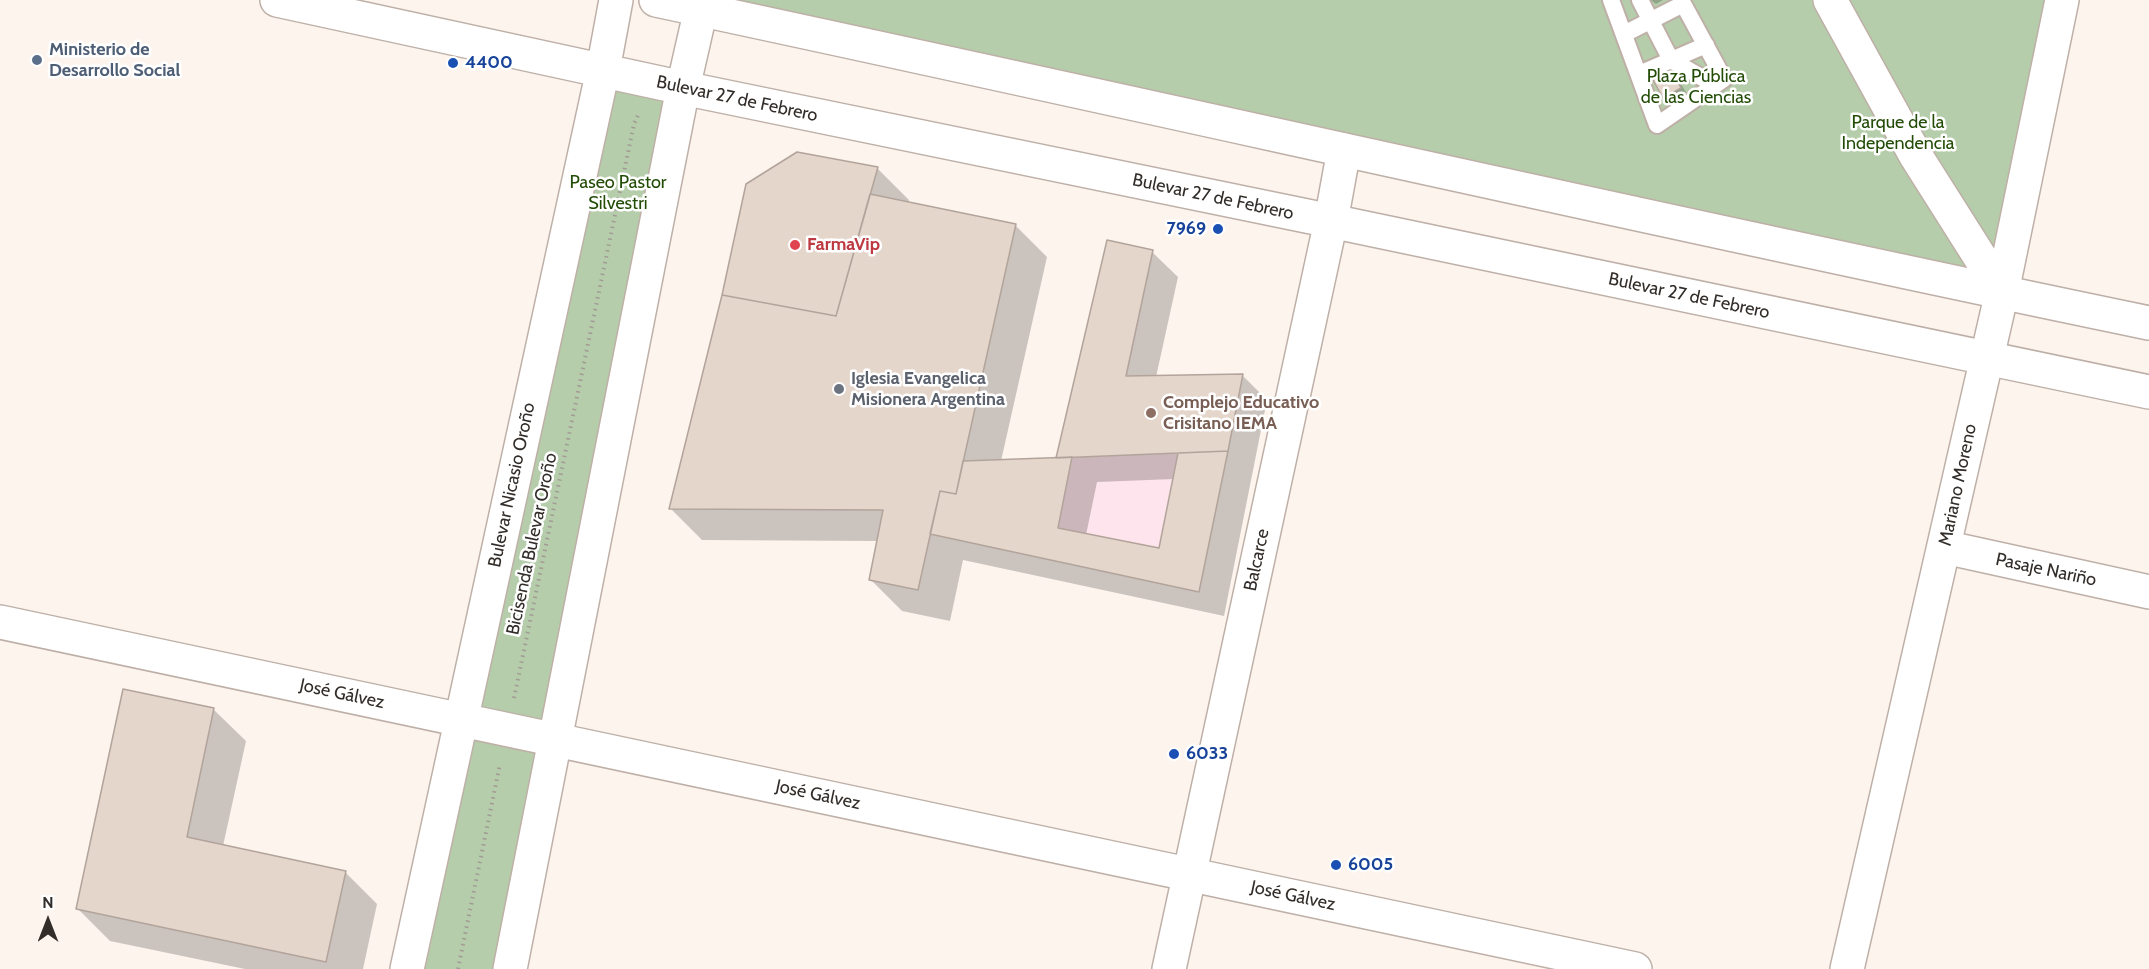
<!DOCTYPE html>
<html>
<head>
<meta charset="utf-8">
<style>
	body { margin:0 }
	#map { position:relative; width:2149px; height:969px; overflow:hidden; background:#fdf4ee; font-family:Cabin,sans-serif }
	canvas { display:block }
	.north { position:absolute; left:18px; top:891px; width:60px; height:60px; -webkit-text-stroke:4px #fff; paint-order:stroke; rotate:0deg; font-size:16px; font-weight:700; line-height:24px; text-align:center; color:#322d29 }
	.north::after { content:''; display:block; margin:auto; width:21px; height:27px; background:#322d29; clip-path:polygon(50% 0,100% 100%,50% 72%,0 100%) }
</style>
</head>
<body>
<div id="map">
<canvas width="2149" height="969"></canvas>
<div class="north">N</div>
</div>
<script>
const c = document.querySelector('canvas').getContext('2d');
c.lineJoin = 'round';
function fill(path, color) { c.fillStyle = color; c.fill(path, 'evenodd'); }
function strokePath(path, color, width, dash) { c.strokeStyle = color; c.lineWidth = width; c.lineCap = dash ? 'butt' : 'round'; c.setLineDash(dash || []); c.stroke(path); }
function label(font, color, halo, rows, align = 'center') {
  c.font = font + ' Cabin,sans-serif'; c.lineWidth = 5; c.setLineDash([]); c.textBaseline = 'middle'; c.strokeStyle = halo; c.fillStyle = color; for (const [text, x, y, turn = 0] of rows) {
    c.save(); c.translate(x, y); c.rotate((+turn || 0) * Math.PI / 180); c.textAlign = isNaN(turn) ? turn : align; if (halo) c.strokeText(text, 0, 0); c.fillText(text, 0, 0); c.restore();
  }
}
fill(new Path2D(`
	M 1107,240 L 1153,250 L 1127,376 L 1243,374 L 1199,592 L 930,534 L 940,491 L 1056,458 Z`), '#fee4ec');
fill(new Path2D(`
	M 656,0 L 2062,0 L 2002,292 Z
	M 603,70 L 683,88 L 510,969 L 407,969 Z`), '#b5cdaa');
fill(new Path2D(`
	M 1651,0 L 1663,0 L 1656,4 Z
	M 1671,72 L 1679,81 L 1689,97 L 1673,106 L 1664,98 L 1655,81 Z
	M 877,168 L 909,200 L 908,203 L 1015,225 L 1047,257 L 1001,461 L 1057,459 L 1152,252 L 1178,277 L 1156,377 L 1242,375 L 1267,400 L 1224,616 L 963,560 L 950,621 L 902,611 L 870,579 L 878,541 L 702,540 L 670,508 ZM 1174,479 L 1160,550 L 1086,535 L 1097,482 Z
	M 214,710 L 246,741 L 223,846 L 345,872 L 377,904 L 363,969 L 245,969 L 110,941 L 78,909 Z`), '#0003');
const building = new Path2D(`
	M 1671,70 L 1681,88 L 1663,98 L 1653,80 Z
	M 797,152 L 878,167 L 836,316 L 722,295 L 746,184 Z
	M 870,194 L 1016,224 L 956,494 L 940,491 L 918,590 L 869,580 L 883,510 L 669,509 L 722,295 L 836,316 Z
	M 1107,240 L 1153,250 L 1126,376 L 1243,374 L 1228,451 L 1056,458 Z
	M 1228,451 L 1199,592 L 930,534 L 940,491 L 956,494 L 963,461 L 1072,457 L 1058,528 L 1159,548 L 1178,453 Z
	M 123,689 L 214,708 L 187,837 L 346,871 L 326,962 L 76,909 Z`);
fill(building, '#e5d6cc');
strokePath(building, '#b2a49b', 1.5);
const service = new Path2D(`
	M 1611,0 L 1657,125 L 1724,79 L 1681,0
	M 1640,0 L 1671,60 L 1715,85
	M 1624,34 L 1683,4
	M 1639,74 L 1706,45`);
const minor = new Path2D(`
	M 1830,0 L 1916,156 L 2002,292
	M 1944,547 L 2149,592
	M 0,622 L 1635,969
	M 1169,969 L 1331,221 L 1344,150
	M 1847,969 L 2002,292 L 2062,0`);
const primary = new Path2D(`
	M 277,0 L 683,88 L 1331,221 L 2149,392
	M 656,0 C 1154,106 1650,220 2149,323
	M 407,969 L 603,70 L 616,0
	M 510,969 L 683,88 L 703,0`);
strokePath(service, '#beb0a7', 20);
strokePath(minor, '#beb0a7', 36);
strokePath(primary, '#beb0a7', 36);
strokePath(new Path2D(`
	M 514,698 L 634,124 L 639,113
	M 458,969 L 500,764`), '#a29b95', 4, [1.5, 4.5]);
strokePath(service, '#fff', 16);
strokePath(minor, '#fff', 33);
strokePath(primary, '#fff', 33);
for (const [x, y, r, color] of [
	[37,60,6,"#5c6f8a"],
	[453,63,6,"#1a4fb4"],
	[1218,229,6,"#1a4fb4"],
	[795,245,6,"#e0444e"],
	[839,389,6,"#6b7280"],
	[1151,413,6,"#8d6e63"],
	[1174,754,6,"#1a4fb4"],
	[1336,865,6,"#1a4fb4"]
]) { const dot = new Path2D(); dot.arc(x, y, r, 0, 2 * Math.PI); c.fillStyle = color; c.fill(dot); strokePath(dot, '#fff', 2); }
label('bold 18px', '#4e5e75', '#fff', [
	["Ministerio de",49,50],
	["Desarrollo Social",49,71]
], 'left');
label('bold 18px', '#164399', '#fff', [
	["4400",465,63],
	["7969",1206,229,"right"],
	["6033",1186,754],
	["6005",1348,865]
], 'left');
label('18px', '#234c07', '#fff', [
	["Plaza Pública",1696,77],
	["de las Ciencias",1696,98],
	["Parque de la",1898,123],
	["Independencia",1898,144],
	["Paseo Pastor",618,183],
	["Silvestri",618,204]
]);
label('18px', '#322d29', '#fff', [
	["Bulevar 27 de Febrero",737,99,12],
	["Bulevar 27 de Febrero",1213,197,12],
	["Bulevar 27 de Febrero",1689,296,12],
	["Bulevar Nicasio Oroño",512,485,-78],
	["Mariano Moreno",1958,485,-78],
	["Bicisenda Bulevar Oroño",532,544,-78],
	["Balcarce",1257,560,-78],
	["Pasaje Nariño",2046,570,12],
	["José Gálvez",342,694,12],
	["José Gálvez",818,795,12],
	["José Gálvez",1293,896,12]
]);
label('bold 18px', '#be3a42', '#fff', [
	["FarmaVip",807,245]
], 'left');
label('bold 18px', '#5b616d', '#fff', [
	["Iglesia Evangelica",851,379],
	["Misionera Argentina",851,400]
], 'left');
label('bold 18px', '#785e54', '#fff', [
	["Complejo Educativo",1163,403],
	["Crisitano IEMA",1163,424]
], 'left');
</script>
</body>
</html>
